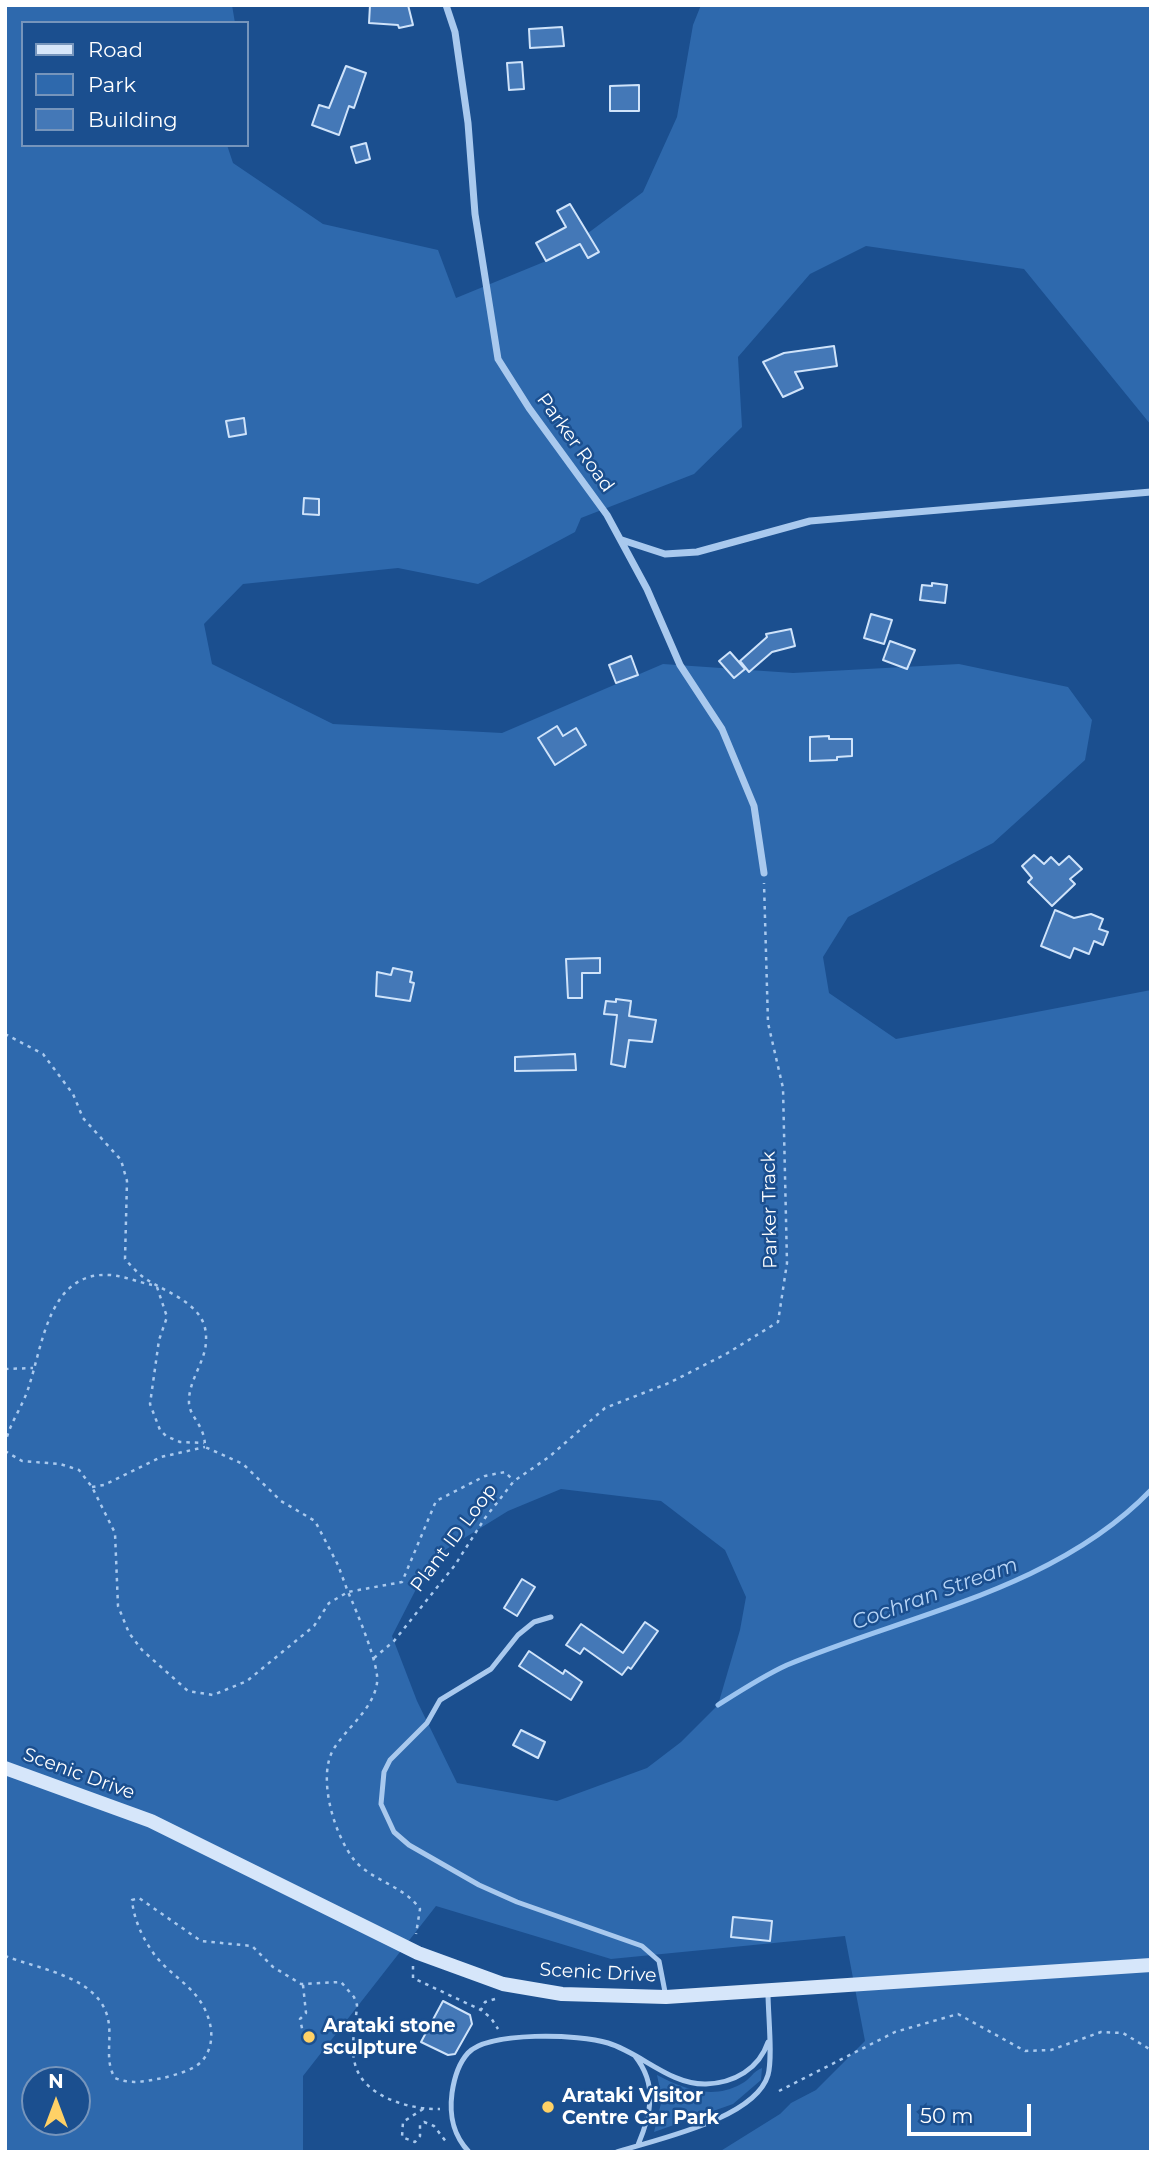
<!DOCTYPE html>
<html>
<head>
<meta charset="utf-8">
<style>
	body { margin:0 }
	#map { position:relative; width:1156px; height:2157px; overflow:hidden; background:#1b4f8f; font-family:Montserrat,sans-serif }
	canvas { display:block }
	.frame { position:absolute; inset:0; border:7px solid #fff; pointer-events:none }
	.legend { position:absolute; left:21px; top:21px; width:228px; height:126px; box-sizing:border-box; background:#1b4f8f; border:2px solid #7695bc; margin:0; padding:9px 12px; list-style:none; font-size:21px; color:#fff }
	.legend li { display:flex; align-items:center; gap:14px; height:35px }
	.legend b { width:35px; border:2px solid #7695bc }
	.north { position:absolute; left:21px; top:2066px; width:70px; height:70px; box-sizing:border-box; background:#1b4f8f; border:2px solid #7695bc; border-radius:50%; rotate:0deg; font-size:19px; font-weight:700; line-height:28px; text-align:center; color:#fff }
	.north::after { content:''; display:block; margin:auto; width:24px; height:32px; background:#ffd166; clip-path:polygon(50% 0,100% 100%,50% 72%,0 100%) }
	.scale { position:absolute; left:907px; top:2104px; width:124px; height:32px; box-sizing:border-box; border:4px solid #fff; border-top:0; padding-left:9px; font-size:21px; line-height:24px; white-space:nowrap; color:#fff; -webkit-text-stroke:5px #1b4f8f; paint-order:stroke }
</style>
</head>
<body>
<div id="map">
<canvas width="1156" height="2157"></canvas>
<div class="frame"></div>
<ul class="legend">
<li><b style="height:9px;background:#d6e6fa"></b>Road</li>
<li><b style="height:19px;background:#2e69ad"></b>Park</li>
<li><b style="height:19px;background:#4478b7"></b>Building</li>
</ul>
<div class="north">N</div>
<div class="scale">50 m</div>
</div>
<script>
const c = document.querySelector('canvas').getContext('2d');
c.lineJoin = 'round';
function fill(path, color) { c.fillStyle = color; c.fill(path, 'evenodd'); }
function strokePath(path, color, width, dash) { c.strokeStyle = color; c.lineWidth = width; c.lineCap = dash ? 'butt' : 'round'; c.setLineDash(dash || []); c.stroke(path); }
function label(font, color, halo, rows, align = 'center') {
  c.font = font + ' Montserrat,sans-serif'; c.lineWidth = 5; c.setLineDash([]); c.textBaseline = 'middle'; c.strokeStyle = halo; c.fillStyle = color; for (const [text, x, y, turn = 0] of rows) {
    c.save(); c.translate(x, y); c.rotate((+turn || 0) * Math.PI / 180); c.textAlign = isNaN(turn) ? turn : align; if (halo) c.strokeText(text, 0, 0); c.fillText(text, 0, 0); c.restore();
  }
}
fill(new Path2D(`
	M 5,5 L 232,5 L 235,23 L 23,23 L 23,145 L 227,145 L 233,163 L 323,224 L 438,250 L 456,298 L 556,257 L 643,192 L 677,117 L 693,25 L 701,5 L 1151,5 L 1151,425 L 1024,269 L 866,246 L 810,274 L 738,357 L 742,427 L 694,474 L 581,518 L 575,532 L 478,584 L 398,568 L 243,584 L 204,624 L 212,664 L 333,724 L 502,733 L 663,664 L 793,673 L 959,664 L 1068,687 L 1092,720 L 1085,760 L 993,843 L 848,917 L 823,957 L 829,993 L 896,1039 L 1151,990 L 1151,2152 L 719,2152 L 780,2114 L 791,2103 L 816,2090 L 865,2041 L 845,1936 L 611,1959 L 436,1906 L 303,2076 L 303,2152 L 5,2152 ZM 561,1489 L 661,1501 L 725,1550 L 746,1597 L 740,1630 L 718,1705 L 681,1742 L 647,1768 L 557,1801 L 457,1783 L 417,1701 L 392,1636 L 432,1558 L 508,1511 ZM 35,2080 L 77,2080 L 77,2122 L 35,2122 Z
	M 762,2068 L 761,2080 L 733,2104 L 654,2132 L 662,2099 L 657,2075 C 683,2089 713,2100 741,2084 C 750,2080 753,2071 762,2068 Z`), '#2e69ad');
strokePath(new Path2D(`
	M 718,1705 C 740,1691 763,1676 787,1665 C 910,1614 1056,1589 1151,1490`), '#9cc4f0', 5);
const building = new Path2D(`
	M 370,5 L 408,5 L 413,25 L 399,28 L 398,25 L 369,23 Z
	M 562,27 L 564,46 L 530,48 L 529,29 Z
	M 522,62 L 524,89 L 509,90 L 507,63 Z
	M 346,66 L 366,73 L 354,108 L 349,106 L 339,135 L 312,125 L 319,105 L 329,108 Z
	M 639,85 L 639,111 L 610,111 L 610,86 Z
	M 366,143 L 370,159 L 356,163 L 351,147 Z
	M 570,204 L 599,252 L 588,258 L 580,244 L 546,261 L 536,243 L 566,227 L 557,211 Z
	M 834,346 L 837,366 L 795,372 L 803,388 L 783,397 L 763,362 L 784,353 Z
	M 244,418 L 246,434 L 229,437 L 226,421 Z
	M 304,498 L 319,499 L 319,515 L 303,514 Z
	M 932,583 L 947,585 L 945,603 L 920,600 L 922,585 L 932,586 Z
	M 871,614 L 892,620 L 884,644 L 864,638 Z
	M 791,629 L 795,646 L 772,652 L 749,672 L 740,661 L 767,637 L 766,634 Z
	M 890,641 L 915,650 L 907,669 L 883,660 Z
	M 730,652 L 745,669 L 734,678 L 719,661 Z
	M 631,656 L 638,675 L 616,683 L 609,665 Z
	M 557,726 L 563,736 L 576,728 L 586,745 L 555,765 L 538,738 Z
	M 829,736 L 829,739 L 852,739 L 852,756 L 837,757 L 837,760 L 810,761 L 810,737 Z
	M 1034,855 L 1044,864 L 1051,857 L 1059,865 L 1069,856 L 1082,869 L 1070,879 L 1075,884 L 1052,906 L 1028,882 L 1032,878 L 1022,866 Z
	M 1055,910 L 1074,918 L 1091,914 L 1103,919 L 1099,929 L 1108,932 L 1103,945 L 1094,941 L 1089,954 L 1074,948 L 1070,958 L 1041,946 Z
	M 600,958 L 600,973 L 582,973 L 582,998 L 568,998 L 566,959 Z
	M 393,968 L 412,972 L 410,982 L 414,983 L 410,1001 L 376,996 L 377,972 L 391,975 Z
	M 616,999 L 631,1001 L 629,1016 L 656,1020 L 652,1042 L 629,1040 L 625,1067 L 611,1064 L 617,1015 L 604,1014 L 606,1001 L 616,1002 Z
	M 575,1054 L 576,1070 L 515,1071 L 515,1057 Z
	M 522,1579 L 535,1587 L 517,1616 L 504,1608 Z
	M 645,1622 L 658,1631 L 631,1669 L 628,1667 L 622,1675 L 584,1648 L 580,1654 L 566,1645 L 581,1624 L 623,1653 Z
	M 529,1651 L 563,1674 L 565,1670 L 582,1682 L 571,1700 L 519,1666 Z
	M 521,1730 L 545,1742 L 538,1758 L 513,1745 Z
	M 733,1917 L 772,1921 L 770,1941 L 731,1937 Z
	M 443,2001 L 470,2015 L 472,2024 L 455,2054 L 448,2055 L 421,2042 Z`);
fill(building, '#4478b7');
strokePath(building, '#cfe3fa', 2);
strokePath(new Path2D(`
	M 5,1034 L 43,1054 L 73,1094 L 83,1118 L 121,1160 L 127,1181 L 125,1259 C 132,1267 140,1276 149,1281 C 172,1295 208,1306 206,1340 C 206,1362 188,1380 189,1403 C 190,1418 205,1425 205,1447 L 243,1464 L 281,1501 L 315,1521 L 338,1565 L 348,1592 L 402,1582 L 436,1501 L 485,1476 L 505,1472 L 514,1481
	M 157,1287 L 167,1317 L 159,1340 L 150,1404 L 160,1430 L 166,1436 L 180,1442 L 204,1443
	M 5,1369 L 33,1368
	M 5,1445 C 9,1423 23,1407 29,1386 C 43,1344 49,1271 110,1275 C 124,1276 138,1282 152,1285
	M 5,1451 L 22,1461 L 60,1464 L 79,1470 L 92,1487 L 115,1533 L 118,1606 L 129,1633 L 142,1650 L 188,1691 L 213,1695 L 247,1681 L 314,1626 L 329,1603 L 348,1592 C 356,1610 380,1666 377,1683 C 373,1710 346,1728 333,1750 C 317,1779 335,1837 355,1861 C 373,1881 404,1886 420,1909 L 416,1934
	M 92,1487 L 104,1485 L 161,1457 L 205,1447
	M 374,1658 L 394,1641 L 455,1565 L 485,1518 L 514,1481 L 549,1457 L 605,1408 L 669,1383 L 726,1354 L 778,1322 L 787,1263 L 783,1088 L 768,1023 L 764,883
	M 5,1956 C 41,1970 104,1977 109,2025 C 111,2043 105,2062 115,2078 C 131,2085 146,2081 163,2078 C 175,2075 194,2070 202,2061 C 220,2040 209,2009 193,1992 C 181,1979 165,1969 154,1954 C 142,1937 134,1920 132,1900 L 139,1898 L 201,1941 L 252,1946 L 273,1967 L 301,1984 L 341,1982 L 354,1997 L 357,2005 C 356,2023 350,2047 355,2064 C 363,2097 411,2110 440,2109
	M 413,1966 L 413,1978 L 481,2010
	M 303,1985 L 306,2013 L 300,2019 L 305,2042
	M 495,1999 L 485,2002 L 481,2010 L 491,2018 L 498,2029
	M 779,2091 L 895,2032 L 958,2014 L 1025,2051 L 1051,2050 L 1101,2032 L 1123,2033 L 1151,2050
	M 423,2109 L 403,2122 L 402,2137 L 415,2142 L 420,2136 L 420,2125 L 424,2122 L 434,2126 L 447,2143`), '#a9c9ee', 2.5, [3.5, 5]);
strokePath(new Path2D(`
	M 551,1617 L 534,1622 L 518,1635 L 491,1669 L 440,1700 L 427,1723 L 390,1760 L 384,1772 L 381,1804 L 394,1832 L 409,1845 L 479,1885 L 517,1902 L 642,1946 L 659,1961 L 666,1997
	M 635,2056 C 658,2085 651,2114 638,2145
	M 469,2152 C 453,2135 449,2116 452,2093 C 454,2079 458,2064 468,2053 C 488,2031 580,2034 608,2043 C 641,2053 670,2085 706,2084 C 734,2083 759,2069 768,2042
	M 617,2152 C 657,2139 755,2119 768,2075 C 773,2057 768,2014 768,1993`), '#a9c9ee', 5);
strokePath(new Path2D(`
	M 446,5 L 455,32 L 468,123 L 475,214 L 498,359 L 529,408 L 607,515 L 647,589 L 680,665 L 722,729 L 754,806 L 764,873
	M 622,540 L 665,554 L 697,552 L 810,521 L 1151,492`), '#a9c9ee', 7);
strokePath(new Path2D(`
	M 5,1768 L 151,1821 L 418,1953 L 503,1984 L 562,1994 L 666,1997 L 1151,1965`), '#d6e6fa', 14);
for (const [x, y, r, color] of [
	[309,2037,7,"#ffd166"],
	[548,2107,7,"#ffd166"]
]) { const dot = new Path2D(); dot.arc(x, y, r, 0, 2 * Math.PI); c.fillStyle = color; c.fill(dot); strokePath(dot, '#1b4f8f', 2.5); }
label('19px', '#fff', '#1b4f8f', [
	["Parker Road",575,443,54],
	["Parker Track",770,1210,-91],
	["Plant ID Loop",454,1538,-53],
	["Scenic Drive",79,1774,20],
	["Scenic Drive",598,1973,3]
]);
label('bold 19px', '#fff', '#1b4f8f', [
	["Arataki stone",323,2026],
	["sculpture",323,2048],
	["Arataki Visitor",562,2096],
	["Centre Car Park",562,2118]
], 'left');
label('italic 21px', '#b5d3f5', '#1b4f8f', [
	["Cochran Stream",935,1594,-20]
]);
</script>
</body>
</html>
